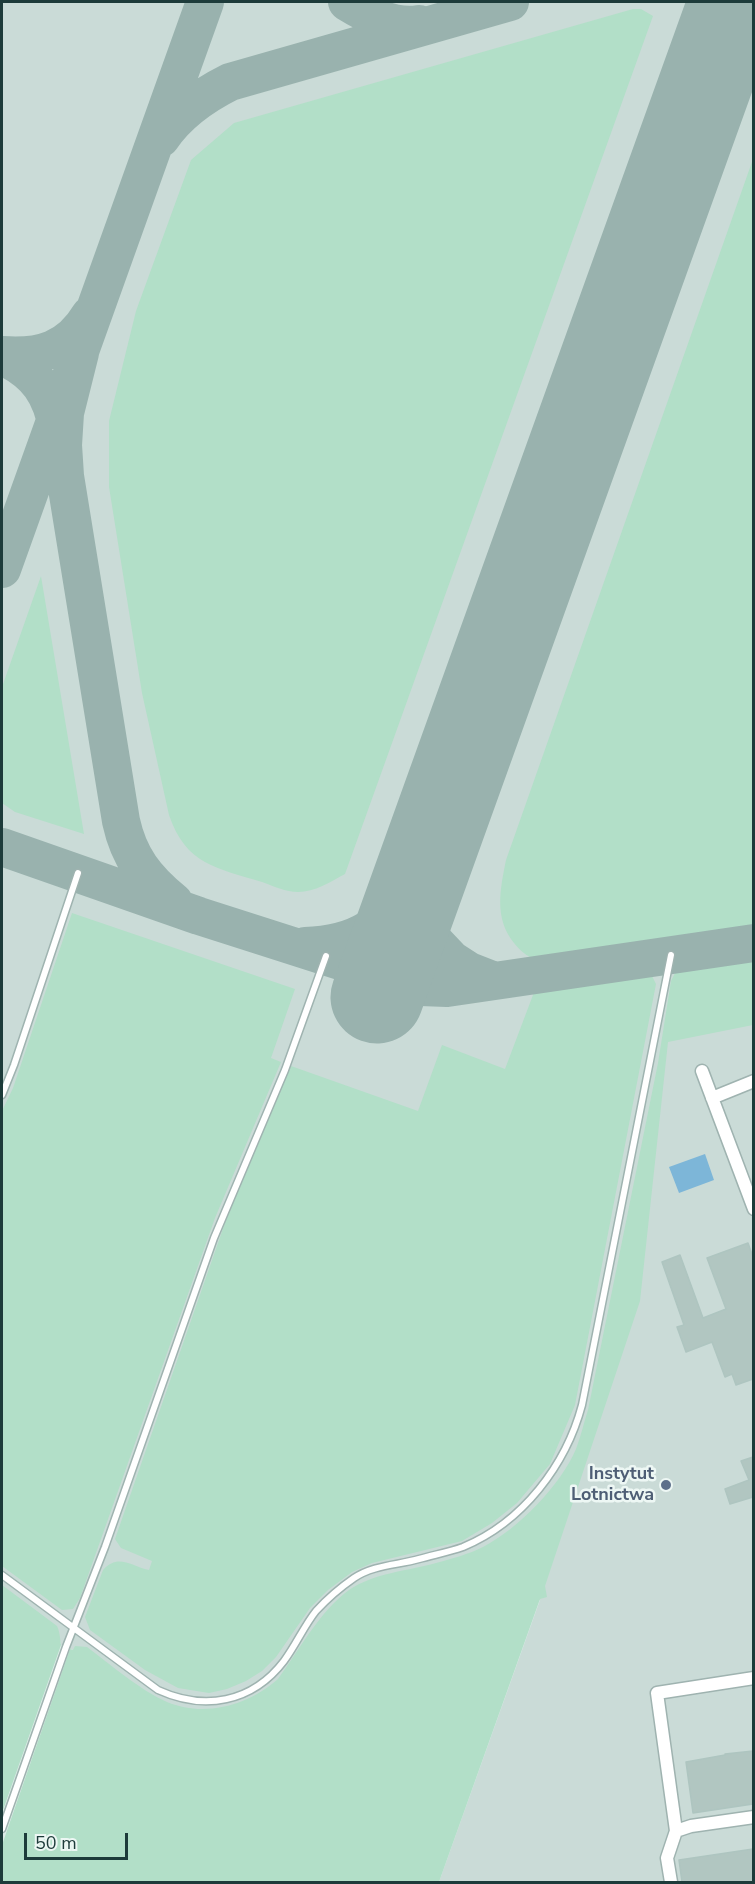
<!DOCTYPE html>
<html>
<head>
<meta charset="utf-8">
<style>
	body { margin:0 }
	#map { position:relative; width:755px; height:1884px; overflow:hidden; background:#dcebe7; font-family:"Nunito Sans",sans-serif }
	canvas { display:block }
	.frame { position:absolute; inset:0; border:3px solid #1d3b3a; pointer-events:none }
	.scale { position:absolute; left:24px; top:1833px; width:104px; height:27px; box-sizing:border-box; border:3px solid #1d3b3a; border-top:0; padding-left:8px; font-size:18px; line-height:21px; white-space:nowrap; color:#1d3b3a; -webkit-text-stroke:4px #edf7f4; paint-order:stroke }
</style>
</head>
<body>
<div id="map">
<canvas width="755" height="1884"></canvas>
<div class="frame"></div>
<div class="scale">50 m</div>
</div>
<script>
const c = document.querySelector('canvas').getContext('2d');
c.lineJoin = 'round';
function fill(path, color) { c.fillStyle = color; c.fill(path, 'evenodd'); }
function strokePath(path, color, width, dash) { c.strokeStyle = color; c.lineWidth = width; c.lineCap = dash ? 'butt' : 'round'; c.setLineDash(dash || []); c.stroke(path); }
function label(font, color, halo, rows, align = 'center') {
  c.font = font + ' "Nunito Sans",sans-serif'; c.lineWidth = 5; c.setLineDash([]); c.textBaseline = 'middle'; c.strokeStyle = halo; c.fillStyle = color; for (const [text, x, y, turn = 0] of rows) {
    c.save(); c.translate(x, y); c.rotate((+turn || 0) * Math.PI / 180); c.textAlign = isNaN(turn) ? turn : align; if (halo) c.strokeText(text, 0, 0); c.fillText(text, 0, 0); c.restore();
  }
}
fill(new Path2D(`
	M 2,2 L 753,2 L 753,1882 L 439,1882 L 540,1600 L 251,1705 L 167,1720 L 73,1650 L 61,1645 L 60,1640 L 2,1597 Z`), '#cadbd7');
fill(new Path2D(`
	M 633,9 L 641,9 L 653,16 L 345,874 C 330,882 315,892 298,892 C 286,892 273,886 262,882 C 217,868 186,865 169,815 L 142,693 L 109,487 L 109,421 L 136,311 L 191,160 L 234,123 Z
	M 753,159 L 753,931 L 542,961 C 530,959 522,953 514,943 C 494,918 500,890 506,860 Z
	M 41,576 L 84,834 L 15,812 L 2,803 L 2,687 Z
	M 72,913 L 295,989 L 271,1058 L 281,1062 L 215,1218 L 80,1598 L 73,1609 L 62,1610 L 2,1566 L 2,1111 L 13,1088 Z
	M 753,956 L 753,1025 L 668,1042 L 640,1301 L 545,1586 L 547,1597 L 540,1599 L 439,1882 L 2,1882 L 2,1845 L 70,1649 L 73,1650 L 75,1646 L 87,1647 C 111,1665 140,1690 167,1702 C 205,1718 249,1705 278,1679 C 300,1649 319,1612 349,1590 C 374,1573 407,1571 436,1563 C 451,1559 469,1554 483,1547 C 518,1529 561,1485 576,1449 C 581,1436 584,1422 588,1410 L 658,1063 L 671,981 L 675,973 L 686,966 Z
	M 644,972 L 652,976 L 656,984 L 575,1405 L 550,1464 L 517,1503 L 492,1523 L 462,1541 L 372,1563 L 352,1572 L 328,1590 L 310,1608 L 276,1657 L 262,1671 L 246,1681 L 227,1689 L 209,1693 L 178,1688 L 145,1670 L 90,1630 L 85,1617 L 103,1570 C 118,1553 131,1566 149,1570 L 152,1561 L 121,1548 L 115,1539 L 226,1220 L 291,1066 L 418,1111 L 442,1045 L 505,1069 L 536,987 Z
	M 2,1585 L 57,1626 C 60,1632 60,1639 61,1645 L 2,1813 Z`), '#b2dfc8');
fill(new Path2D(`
	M 705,1154 L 714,1180 L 679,1193 L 669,1167 Z`), '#7db6d8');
strokePath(new Path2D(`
	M 347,2 C 368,15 393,28 419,24
	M 716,2 L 723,33
	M 161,138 C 178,113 204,95 230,82 L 510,2
	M 80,353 L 65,413 L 63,445 L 65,476 L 121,821 C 129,858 146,879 174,902
	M 2,355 C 40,358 69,350 90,315
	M 2,356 C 37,372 52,394 58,432
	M 2,569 L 205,2
	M 2,847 L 199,916 L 421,987 L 447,988 L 754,943
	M 418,882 L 422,921 L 434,941 L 452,960 L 469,971 L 492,980
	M 305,946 C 364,944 381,923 418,882`), '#99b2ae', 38);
strokePath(new Path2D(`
	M 377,997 L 735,2`), '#99b2ae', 93);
const building = new Path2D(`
	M 748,1243 L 753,1257 L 753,1379 L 736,1385 L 732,1374 L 725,1377 L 712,1342 L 686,1352 L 677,1327 L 684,1325 L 662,1262 L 680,1255 L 703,1318 L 726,1309 L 707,1258 Z
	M 753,1457 L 753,1497 L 730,1504 L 725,1489 L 749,1480 L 741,1461 Z
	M 753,1751 L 753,1804 L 693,1813 L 686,1762 L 725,1755 L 725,1754 Z
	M 753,1849 L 753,1882 L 682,1882 L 679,1860 Z`);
fill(building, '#b1c6c1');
strokePath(building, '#aec5c0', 1.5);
const service = new Path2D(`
	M 2,1095 L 14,1065 L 78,873
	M 2,1575 L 158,1690 C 204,1711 252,1703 284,1661 C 296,1645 304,1626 316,1611 C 327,1599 341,1587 354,1578 C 373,1565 398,1565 419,1559 C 433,1555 449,1552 463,1547 C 523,1522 566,1465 582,1405 L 671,955
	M 2,1829 L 66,1647 L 105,1547 L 214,1238 L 285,1070 L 326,956`);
const minor = new Path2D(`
	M 702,1071 L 754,1209
	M 712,1098 L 754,1081
	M 676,1831 L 691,1826 L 754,1817
	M 671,1882 L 667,1858 L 676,1831 L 657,1693 L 754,1678`);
strokePath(service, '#9fb3b0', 9);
strokePath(minor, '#9fb3b0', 15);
strokePath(service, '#fff', 6);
strokePath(minor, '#fff', 12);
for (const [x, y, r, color] of [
	[666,1485,6,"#5c6f8a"]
]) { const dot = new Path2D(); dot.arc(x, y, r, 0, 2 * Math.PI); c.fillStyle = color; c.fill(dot); strokePath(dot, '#edf7f4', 2); }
label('bold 18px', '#4e5e75', '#edf7f4', [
	["Instytut",654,1475],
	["Lotnictwa",654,1496]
], 'right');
</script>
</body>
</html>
